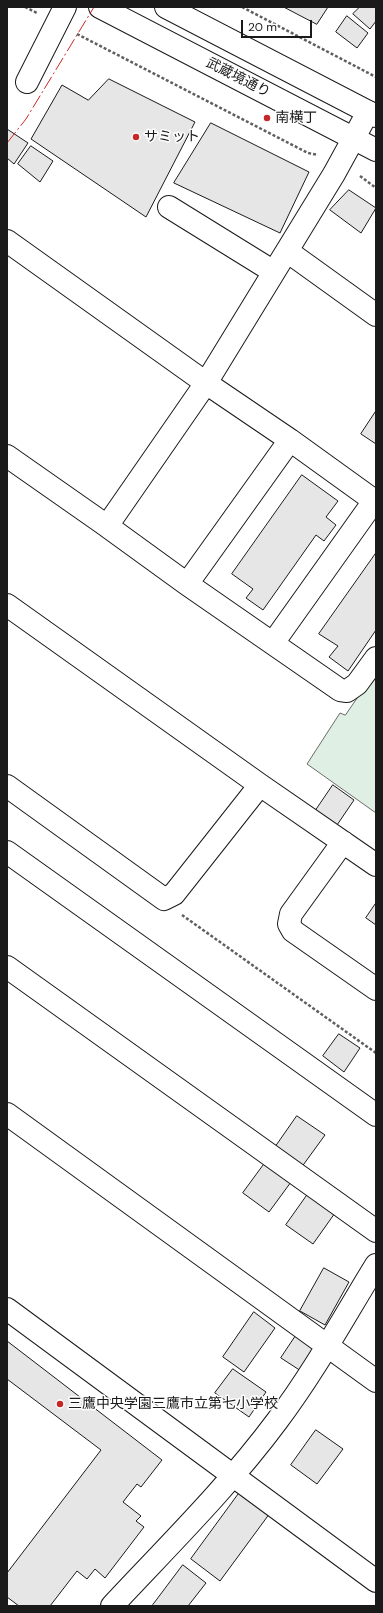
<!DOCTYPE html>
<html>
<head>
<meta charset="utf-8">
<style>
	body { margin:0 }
	#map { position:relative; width:383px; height:1613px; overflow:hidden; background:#fff; font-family:"DM Sans",sans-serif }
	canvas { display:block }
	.frame { position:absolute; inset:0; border:8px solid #1a1a1a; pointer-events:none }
	.scale { position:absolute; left:241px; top:20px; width:71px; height:18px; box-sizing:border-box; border:2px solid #1a1a1a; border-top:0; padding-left:5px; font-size:12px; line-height:14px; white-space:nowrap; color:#1a1a1a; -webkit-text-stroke:3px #fff; paint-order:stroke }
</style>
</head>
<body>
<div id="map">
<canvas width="383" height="1613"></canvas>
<div class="frame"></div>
<div class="scale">20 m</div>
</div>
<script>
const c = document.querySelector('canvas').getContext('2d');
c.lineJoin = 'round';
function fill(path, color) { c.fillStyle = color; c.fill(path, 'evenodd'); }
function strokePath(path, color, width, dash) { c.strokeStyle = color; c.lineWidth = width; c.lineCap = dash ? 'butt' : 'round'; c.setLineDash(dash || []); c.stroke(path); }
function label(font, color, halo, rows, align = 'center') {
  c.font = font + ' "DM Sans","Noto Sans JP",sans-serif'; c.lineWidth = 3; c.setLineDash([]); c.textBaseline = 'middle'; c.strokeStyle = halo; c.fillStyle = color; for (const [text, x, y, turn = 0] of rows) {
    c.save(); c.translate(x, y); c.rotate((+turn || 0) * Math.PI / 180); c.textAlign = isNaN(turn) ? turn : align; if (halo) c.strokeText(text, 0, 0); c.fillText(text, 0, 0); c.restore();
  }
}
const green = new Path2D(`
	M 376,671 L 376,813 L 307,764 L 340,713 L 345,715 Z`);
fill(green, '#e0efe3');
strokePath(green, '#6a6a6a', 1);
const building = new Path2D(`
	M 284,7 L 328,7 L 317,24 Z
	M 360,7 L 376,7 L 376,21 L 370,29 L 353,14 Z
	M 347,16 L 368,33 L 357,48 L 336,32 Z
	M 109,79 L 195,122 L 146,217 L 31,139 L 62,85 L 88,100 Z
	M 211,123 L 309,172 L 280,233 L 174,183 Z
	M 7,129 L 28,143 L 14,164 L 7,158 Z
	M 31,146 L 53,161 L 40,182 L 18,164 Z
	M 349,190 L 376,208 L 361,233 L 330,210 Z
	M 376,411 L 376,444 L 361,434 Z
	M 302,475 L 338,501 L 326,517 L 336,525 L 324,541 L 316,535 L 263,610 L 246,598 L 253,589 L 232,574 Z
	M 376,553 L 376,630 L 348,671 L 329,657 L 338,646 L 319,634 Z
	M 333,785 L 354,800 L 335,828 L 314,813 Z
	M 376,903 L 376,925 L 366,918 Z
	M 339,1034 L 360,1048 L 344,1072 L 323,1056 Z
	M 297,1116 L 325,1135 L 301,1168 L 274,1149 Z
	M 265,1163 L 291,1182 L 269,1212 L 243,1193 Z
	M 308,1194 L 335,1213 L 313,1244 L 286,1225 Z
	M 324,1268 L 349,1282 L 325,1325 L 300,1311 Z
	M 254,1312 L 275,1328 L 244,1372 L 223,1357 Z
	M 297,1334 L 317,1346 L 301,1371 L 281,1358 Z
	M 7,1341 L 162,1460 L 141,1487 L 137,1484 L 123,1502 L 141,1516 L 136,1521 L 144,1527 L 105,1578 L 95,1569 L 87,1579 L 77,1571 L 50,1606 L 19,1606 L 7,1597 L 7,1573 L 101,1450 L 7,1379 Z
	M 233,1369 L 266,1392 L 249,1417 L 215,1393 Z
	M 316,1430 L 343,1449 L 317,1484 L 291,1465 Z
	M 240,1492 L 270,1513 L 220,1581 L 191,1559 Z
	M 183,1565 L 206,1583 L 188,1606 L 154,1606 L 153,1605 Z`);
fill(building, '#e6e6e6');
strokePath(building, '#1a1a1a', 1);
const minor = new Path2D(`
	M 27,82 L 65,7
	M 169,207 L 274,272
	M 7,241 L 206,383 L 290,440 L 376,502
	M 287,251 L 376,315
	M 7,456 L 107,526 L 206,383 L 334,174 L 368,112
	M 107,526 L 187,584 L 340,690 L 347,691 L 357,684 L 376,658
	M 187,584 L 290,440
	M 7,605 L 260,785 L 376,865
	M 273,643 L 374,501
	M 7,786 L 164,899 L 174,894 L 260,785
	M 343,842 L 291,914 L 289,924 L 293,931 L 376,989
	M 7,852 L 376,1115
	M 7,967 L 376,1231
	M 7,1114 L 376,1381
	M 7,1309 L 376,1581
	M 112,1606 C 168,1546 228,1487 277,1421 C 314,1372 344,1317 376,1265`);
const major = new Path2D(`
	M 100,7 L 376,150
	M 166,7 L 376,116`);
strokePath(minor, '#1a1a1a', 24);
strokePath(major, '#1a1a1a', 24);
strokePath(new Path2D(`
	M 25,7 L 37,13
	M 242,7 L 376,77
	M 77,34 L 308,153 L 318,155
	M 360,176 L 376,188
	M 182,915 L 376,1053`), '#5f5f5f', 2.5, [3, 2]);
strokePath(minor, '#fff', 22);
strokePath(major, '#fff', 22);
strokePath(new Path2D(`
	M 7,143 L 26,119 L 94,7`), '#c62828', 1, [14, 3, 2, 3]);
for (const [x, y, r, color] of [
	[267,118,4,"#c62828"],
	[136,137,4,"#c62828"],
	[60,1404,4,"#c62828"]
]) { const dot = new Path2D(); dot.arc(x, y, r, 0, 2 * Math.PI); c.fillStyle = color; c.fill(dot); strokePath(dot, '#fff', 1.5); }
label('14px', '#1a1a1a', '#fff', [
	["武蔵境通り",238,78,27]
]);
label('14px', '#1a1a1a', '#fff', [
	["南横丁",275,118],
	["サミット",144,137],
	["三鷹中央学園三鷹市立第七小学校",68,1404]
], 'left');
</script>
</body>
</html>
